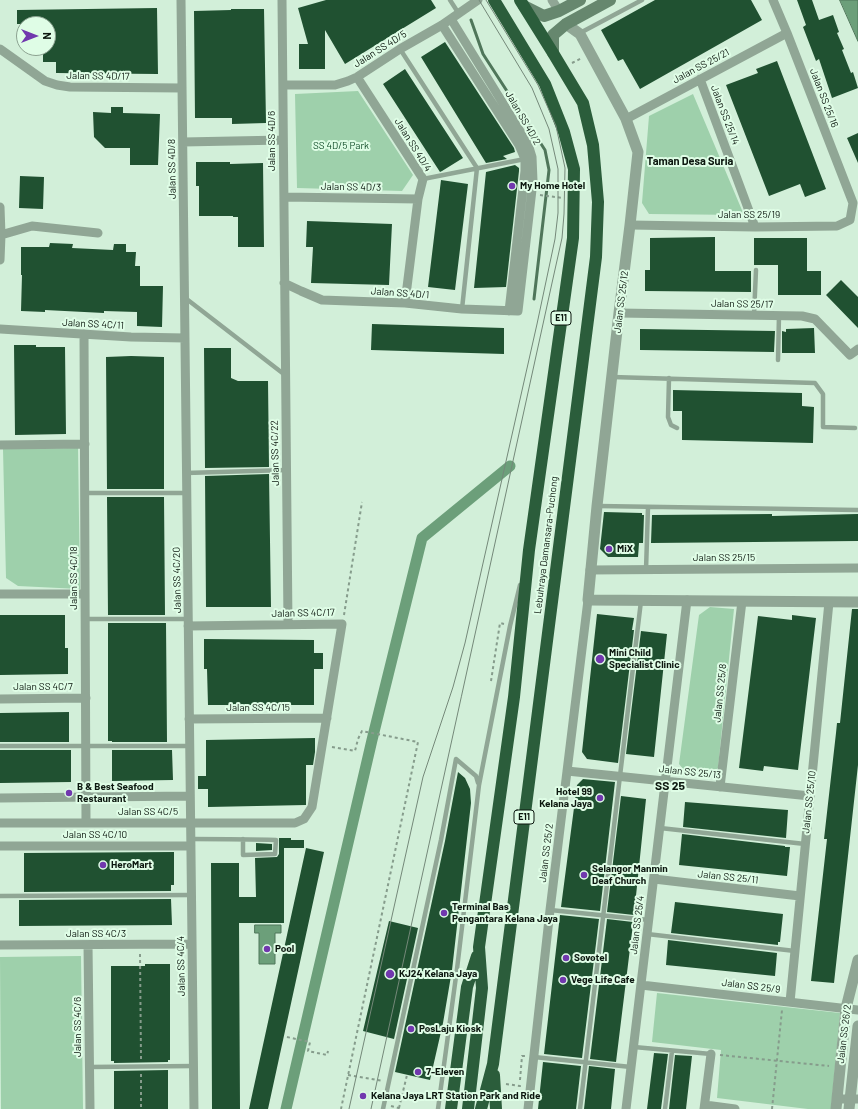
<!DOCTYPE html>
<html>
<head>
<meta charset="utf-8">
<style>
	body { margin:0 }
	#map { position:relative; width:858px; height:1109px; overflow:hidden; background:#d2efd9; font-family:Barlow,sans-serif }
	canvas { display:block }
	.north { position:absolute; left:16px; top:16px; width:40px; height:40px; box-sizing:border-box; background:#dffde6; border:1px solid #8ba190; border-radius:50%; rotate:90deg; font-size:11px; font-weight:700; line-height:16px; text-align:center; color:#0c170f }
	.north::after { content:''; display:block; margin:auto; width:14px; height:18px; background:#7138ae; clip-path:polygon(50% 0,100% 100%,50% 72%,0 100%) }
</style>
</head>
<body>
<div id="map">
<canvas width="858" height="1109"></canvas>
<div class="north">N</div>
</div>
<script>
const c = document.querySelector('canvas').getContext('2d');
c.lineJoin = 'round';
function fill(path, color) { c.fillStyle = color; c.fill(path, 'evenodd'); }
function strokePath(path, color, width, dash) { c.strokeStyle = color; c.lineWidth = width; c.lineCap = dash ? 'butt' : 'round'; c.setLineDash(dash || []); c.stroke(path); }
function label(font, color, halo, rows, align = 'center') {
  c.font = font + ' Barlow,sans-serif'; c.lineWidth = 4; c.setLineDash([]); c.textBaseline = 'middle'; c.strokeStyle = halo; c.fillStyle = color; for (const [text, x, y, turn = 0] of rows) {
    c.save(); c.translate(x, y); c.rotate((+turn || 0) * Math.PI / 180); c.textAlign = isNaN(turn) ? turn : align; if (halo) c.strokeText(text, 0, 0); c.fillText(text, 0, 0); c.restore();
  }
}
fill(new Path2D(`
	M 358,91 L 413,175 L 402,191 L 297,188 L 295,94 Z
	M 693,94 L 744,215 L 649,214 L 642,203 L 649,116 Z
	M 78,448 L 80,589 L 18,586 L 6,578 L 3,449 Z
	M 710,607 L 734,609 L 718,768 L 708,776 L 688,775 L 679,764 L 699,615 Z
	M 81,956 L 83,1109 L 1,1109 L 0,957 Z
	M 657,993 L 840,1013 L 831,1109 L 808,1109 L 717,1098 L 721,1050 L 652,1042 Z`), '#9ed0ab');
const water = new Path2D(`
	M 840,0 L 858,0 L 858,41 Z
	M 255,925 L 281,925 L 281,933 L 275,933 L 275,964 L 259,964 L 259,933 L 255,933 Z`);
fill(water, '#6c9f7a');
strokePath(water, '#4f765a', 1);
strokePath(new Path2D(`
	M 471,20 L 483,54 L 545,150 L 549,170 L 534,299`), '#4f765a', 3);
strokePath(new Path2D(`
	M 286,1109 L 372,740 L 422,538 L 510,466`), '#6c9f7a', 11);
fill(new Path2D(`
	M 326,0 L 431,0 L 436,8 L 345,64 L 325,30 L 325,69 L 299,69 L 299,44 L 308,44 L 298,8 Z
	M 655,0 L 751,0 L 762,20 L 640,89 L 623,59 L 618,61 L 601,30 Z
	M 797,0 L 812,0 L 819,20 L 833,15 L 839,32 L 837,33 L 844,49 L 842,50 L 851,73 L 853,72 L 858,88 L 832,98 L 819,59 L 816,61 L 803,27 L 806,25 Z
	M 157,8 L 158,74 L 56,73 L 56,62 L 43,62 L 43,48 L 48,48 L 48,24 L 17,24 L 17,10 Z
	M 231,9 L 264,9 L 266,123 L 232,124 L 232,118 L 195,118 L 194,11 L 231,10 Z
	M 445,42 L 514,148 L 515,152 L 503,156 L 507,159 L 486,163 L 421,57 Z
	M 777,61 L 826,189 L 805,197 L 800,184 L 769,196 L 726,85 L 758,73 L 756,69 Z
	M 405,69 L 463,158 L 442,171 L 440,172 L 383,84 Z
	M 111,107 L 123,107 L 123,113 L 160,114 L 158,165 L 130,165 L 130,148 L 105,148 L 94,137 L 93,112 L 111,113 Z
	M 858,133 L 858,163 L 847,138 Z
	M 196,162 L 230,162 L 230,164 L 263,163 L 264,247 L 238,247 L 238,217 L 233,217 L 233,216 L 199,216 L 199,186 L 196,186 Z
	M 515,165 L 519,168 L 519,171 L 506,287 L 474,288 L 486,172 Z
	M 20,176 L 44,177 L 43,209 L 19,208 Z
	M 441,180 L 468,184 L 455,290 L 428,287 Z
	M 307,221 L 392,224 L 389,285 L 311,283 L 313,247 L 306,247 Z
	M 715,237 L 715,271 L 751,271 L 751,292 L 645,291 L 645,270 L 650,270 L 650,238 Z
	M 754,238 L 807,238 L 807,271 L 821,271 L 821,295 L 778,295 L 778,265 L 754,265 Z
	M 50,243 L 73,244 L 72,248 L 113,250 L 114,244 L 126,244 L 126,252 L 136,252 L 135,266 L 140,266 L 140,286 L 163,286 L 162,327 L 137,326 L 137,312 L 104,311 L 104,313 L 45,310 L 45,312 L 21,311 L 22,275 L 21,275 L 21,247 L 49,247 Z
	M 841,280 L 858,297 L 858,328 L 826,295 Z
	M 372,324 L 504,328 L 504,354 L 371,350 Z
	M 814,328 L 815,353 L 782,353 L 782,331 L 786,332 L 786,329 Z
	M 640,329 L 775,331 L 774,352 L 640,350 Z
	M 14,345 L 36,345 L 36,347 L 65,347 L 66,434 L 15,435 Z
	M 204,348 L 231,348 L 231,378 L 238,381 L 268,381 L 269,467 L 205,468 Z
	M 131,356 L 164,357 L 164,489 L 107,489 L 106,357 Z
	M 673,390 L 802,393 L 802,406 L 814,407 L 813,443 L 682,440 L 682,411 L 673,411 Z
	M 269,474 L 271,607 L 206,607 L 205,476 Z
	M 107,497 L 164,497 L 165,615 L 108,615 Z
	M 604,512 L 642,513 L 642,515 L 644,515 L 643,543 L 639,543 L 638,557 L 608,557 L 600,549 Z
	M 772,514 L 772,516 L 858,514 L 858,541 L 651,543 L 652,515 Z
	M 852,609 L 858,609 L 858,765 L 834,983 L 811,981 L 827,839 L 824,839 L 836,733 L 837,723 L 840,723 Z
	M 597,614 L 634,618 L 632,630 L 634,630 L 618,763 L 587,759 L 582,752 Z
	M 0,615 L 65,615 L 65,648 L 68,648 L 68,674 L 0,675 Z
	M 792,615 L 816,618 L 798,770 L 764,766 L 763,771 L 739,768 L 758,616 L 792,620 Z
	M 108,623 L 166,623 L 167,742 L 112,742 L 112,741 L 108,741 Z
	M 641,631 L 667,634 L 654,757 L 626,754 Z
	M 204,639 L 314,640 L 314,653 L 323,653 L 323,669 L 314,669 L 314,705 L 208,705 L 207,669 L 204,669 Z
	M 69,712 L 69,742 L 0,742 L 0,713 Z
	M 315,738 L 315,752 L 313,765 L 306,765 L 306,805 L 208,807 L 208,789 L 198,789 L 198,776 L 206,776 L 206,740 Z
	M 0,750 L 71,750 L 71,782 L 0,783 Z
	M 112,750 L 172,750 L 173,780 L 112,781 Z
	M 458,772 L 465,778 L 470,789 L 471,803 L 452,970 L 443,1023 L 430,1080 L 395,1072 L 445,841 Z
	M 583,779 L 615,782 L 600,911 L 561,907 L 577,785 Z
	M 621,796 L 646,799 L 634,915 L 607,912 Z
	M 685,802 L 788,810 L 786,838 L 683,827 Z
	M 682,834 L 785,846 L 785,847 L 790,847 L 787,876 L 679,865 Z
	M 279,838 L 291,838 L 291,840 L 304,840 L 304,848 L 284,848 L 284,923 L 239,923 L 240,1109 L 212,1109 L 211,863 L 239,863 L 239,897 L 256,897 L 255,858 L 277,857 L 279,854 Z
	M 256,843 L 272,844 L 272,850 L 256,851 Z
	M 306,848 L 324,852 L 268,1109 L 249,1109 Z
	M 174,852 L 174,885 L 171,885 L 171,891 L 24,892 L 24,853 Z
	M 171,899 L 172,925 L 19,926 L 19,900 Z
	M 675,902 L 783,914 L 780,942 L 778,942 L 778,945 L 671,933 Z
	M 560,915 L 599,919 L 582,1058 L 544,1054 Z
	M 607,919 L 633,922 L 633,924 L 616,1062 L 590,1059 Z
	M 389,921 L 418,928 L 394,1039 L 363,1031 Z
	M 668,940 L 777,953 L 775,976 L 666,965 Z
	M 145,964 L 170,964 L 170,1060 L 168,1060 L 168,1062 L 114,1063 L 114,1061 L 111,1061 L 111,966 L 145,966 Z
	M 654,1053 L 668,1054 L 661,1109 L 647,1109 Z
	M 675,1055 L 692,1056 L 686,1109 L 669,1109 Z
	M 543,1062 L 581,1066 L 576,1109 L 538,1109 Z
	M 589,1066 L 615,1069 L 611,1109 L 584,1109 Z
	M 168,1070 L 168,1109 L 114,1109 L 114,1071 Z`), '#205131');
strokePath(new Path2D(`
	M 572,63 L 582,58
	M 540,195 L 563,198
	M 344,615 L 362,502
	M 491,681 L 500,623 L 504,624
	M 332,747 L 355,751 L 358,739 L 362,731 L 418,742 L 341,1109
	M 140,954 L 141,1059
	M 287,1037 L 310,1042 L 308,1051 L 327,1055 L 328,1051
	M 720,1055 L 829,1066
	M 141,1074 L 141,1109
	M 348,1075 L 383,1081
	M 520,1080 L 522,1056 L 525,1056
	M 506,1084 L 520,1086 L 520,1085
	M 391,1106 L 402,1109
	M 399,1108 L 407,1075
	M 772,1109 L 782,1010`), '#869c8c', 2, [3, 3]);
strokePath(new Path2D(`
	M 450,0 L 459,14
	M 580,33 L 642,0
	M 400,49 L 477,168 L 462,309
	M 423,179 L 525,159
	M 184,297 L 285,375
	M 754,315 L 756,270
	M 778,360 L 779,315
	M 612,377 L 815,383 L 823,394 L 823,427 L 855,428
	M 669,378 L 668,417 L 671,425 L 677,428
	M 186,473 L 286,470
	M 85,493 L 187,493
	M 598,506 L 858,510
	M 646,570 L 648,507
	M 85,619 L 188,619
	M 0,746 L 190,746
	M 660,828 L 805,844
	M 191,839 C 219,839 247,839 276,840 L 275,854 L 243,855 L 243,839
	M 0,896 L 191,895
	M 550,910 L 649,920
	M 647,934 L 795,951
	M 634,1047 L 711,1054
	M 534,1057 L 631,1067
	M 89,1067 L 194,1066
	M 383,1109 L 441,840 L 456,759 L 476,776 L 478,783
	M 438,1109 L 457,969 L 479,785 L 510,626 L 520,585
	M 580,1109 L 641,601
	M 665,1109 L 672,1051`), '#90a695', 4.5);
strokePath(new Path2D(`
	M 181,0 L 194,1109
	M 282,0 L 288,624
	M 552,0 L 559,11
	M 442,25 L 519,145 L 525,159 L 525,171 L 509,311
	M 0,49 L 45,81 L 57,85 L 70,87 L 182,88
	M 357,77 L 423,179 L 418,199 L 405,303
	M 700,79 L 755,227
	M 283,85 L 335,85 L 348,81 L 357,77 L 400,49 L 442,25 L 478,0
	M 626,119 L 787,33
	M 183,142 L 283,140
	M 284,197 L 418,199
	M 0,207 L 1,235 L 0,260
	M 630,225 L 755,227 L 837,226 L 850,220 L 853,203 L 787,33 L 773,0
	M 1,235 L 32,226 L 98,233
	M 284,283 L 301,291 L 322,300 L 405,303 L 462,309 L 518,311 L 533,181 L 532,157 L 528,144 L 451,19
	M 619,313 L 802,316 L 815,319 L 850,355 L 858,349
	M 0,329 L 131,337 L 185,338
	M 84,334 L 86,823
	M 0,445 L 85,444
	M 590,570 L 858,568
	M 0,594 L 85,594
	M 0,699 L 86,698
	M 189,719 L 327,718
	M 567,771 L 810,796
	M 720,787 L 742,601
	M 0,798 L 190,796
	M 0,823 L 295,823 L 304,819 L 312,807 L 342,624 L 188,626
	M 0,846 L 191,846
	M 654,879 L 800,896
	M 0,945 L 192,944
	M 88,945 L 90,1109
	M 641,985 L 858,1010
	M 790,1002 L 829,602
	M 837,1099 L 858,1099
	M 705,1105 L 735,1109
	M 528,1109 L 550,910 L 588,600
	M 626,1109 L 687,600
	M 704,1109 L 711,1054`), '#90a695', 9);
strokePath(new Path2D(`
	M 566,24 L 580,34 L 626,119 L 638,152 L 630,225 L 619,313 L 597,506 L 588,600 L 858,602
	M 836,1109 L 846,1008 L 858,960
	M 849,1109 L 858,1026`), '#90a695', 11);
strokePath(new Path2D(`
	M 524,6 L 544,16 L 559,11 L 580,0
	M 553,53 L 553,35 L 566,24 L 610,0`), '#66876e', 12);
strokePath(new Path2D(`
	M 494,1075 L 496,1109
	M 451,1109 L 467,987 L 477,956
	M 468,1109 L 482,988 L 479,947 L 514,697 L 529,550 L 573,238 L 574,169 L 564,132 L 545,84 L 494,0
	M 481,1109 L 493,1064 L 596,257 L 598,202 L 593,145 L 583,103 L 553,53 L 520,0`), '#2b5d3b', 12);
strokePath(new Path2D(`
	M 349,1109 L 423,777 L 453,687 L 465,643 L 537,324 L 555,239 L 558,213 L 558,169 L 549,129 L 532,88 L 479,0
	M 371,1109 L 552,283 L 562,238 L 564,214 L 565,168 L 556,126 L 538,85 L 486,0`), '#748879', 1);
for (const [x, y, r, color] of [
	[512,186,4,"#7138ae"],
	[609,549,4,"#7138ae"],
	[600,659,5,"#7138ae"],
	[69,793,4,"#7138ae"],
	[600,798,4,"#7138ae"],
	[103,865,4,"#7138ae"],
	[584,875,4,"#7138ae"],
	[444,913,4,"#7138ae"],
	[267,949,4,"#7138ae"],
	[566,958,4,"#7138ae"],
	[390,974,5,"#7138ae"],
	[563,980,4,"#7138ae"],
	[411,1029,4,"#7138ae"],
	[418,1072,4,"#7138ae"],
	[363,1096,4,"#7138ae"]
]) { const dot = new Path2D(); dot.arc(x, y, r, 0, 2 * Math.PI); c.fillStyle = color; c.fill(dot); strokePath(dot, '#dffde6', 1.5); }
for (const [x, y, w] of [
	[561,318,20],
	[524,817,20]
]) { const box = new Path2D(); box.roundRect(x - w / 2, y - 7, w, 14, 3); c.fillStyle = '#dffde6'; c.fill(box); strokePath(box, '#0c170f', 1); }
label('bold 9px', '#0c170f', null, [
	["E11",561,318],
	["E11",524,817]
]);
label('10px', '#0c170f', '#dffde6', [
	["Jalan SS 4D/5",380,49,-32],
	["Jalan SS 25/21",701,66,-28],
	["Jalan SS 4D/17",98,76,1],
	["Jalan SS 25/16",824,98,69],
	["Jalan SS 25/14",725,115,69],
	["Jalan SS 4D/2",523,118,60],
	["Jalan SS 4D/6",272,141,-90],
	["Jalan SS 4D/4",413,145,58],
	["Jalan SS 4D/8",172,169,-91],
	["Jalan SS 4D/3",351,187,1],
	["Jalan SS 25/19",749,215],
	["Jalan SS 4D/1",400,293,4],
	["Jalan SS 25/12",621,302,-83],
	["Jalan SS 25/17",742,304,1],
	["Jalan SS 4C/11",93,324,3],
	["Jalan SS 4C/22",275,453,-91],
	["Lebuhraya Damansara–Puchong",546,545,-83],
	["Jalan SS 25/15",724,558],
	["Jalan SS 4C/18",74,578,-90],
	["Jalan SS 4C/20",177,580,-91],
	["Jalan SS 4C/17",303,613,-1],
	["Jalan SS 4C/7",43,687],
	["Jalan SS 25/8",720,693,-84],
	["Jalan SS 4C/15",258,708],
	["Jalan SS 25/13",690,772,6],
	["Jalan SS 25/10",809,802,-84],
	["Jalan SS 4C/5",148,812],
	["Jalan SS 4C/10",95,835],
	["Jalan SS 25/2",546,853,-83],
	["Jalan SS 25/11",728,877,6],
	["Jalan SS 25/4",637,925,-83],
	["Jalan SS 4C/3",96,934],
	["Jalan SS 4C/4",181,966,-91],
	["Jalan SS 25/9",751,986,7],
	["Jalan SS 4C/6",78,1027,-90],
	["Jalan SS 26/2",844,1034,-83]
]);
label('10px', '#114d29', '#dffde6', [
	["SS 4D/5 Park",341,146]
]);
label('bold 10px', '#0c170f', '#dffde6', [
	["My Home Hotel",520,186],
	["MiX",617,549],
	["Mini Child",609,653],
	["Specialist Clinic",609,665],
	["B & Best Seafood",77,787],
	["Restaurant",77,799],
	["Hotel 99",592,792,"right"],
	["Kelana Jaya",592,804,"right"],
	["HeroMart",111,865],
	["Selangor Manmin",592,869],
	["Deaf Church",592,881],
	["Terminal Bas",452,907],
	["Pengantara Kelana Jaya",452,919],
	["Pool",275,949],
	["Sovotel",574,958],
	["KJ24 Kelana Jaya",399,974],
	["Vege Life Cafe",571,980],
	["PosLaju Kiosk",419,1029],
	["7-Eleven",426,1072],
	["Kelana Jaya LRT Station Park and Ride",371,1096]
], 'left');
label('bold 11px', '#0c170f', '#dffde6', [
	["Taman Desa Suria",690,161]
]);
label('bold 12px', '#0c170f', '#dffde6', [
	["SS 25",670,786]
]);
</script>
</body>
</html>
